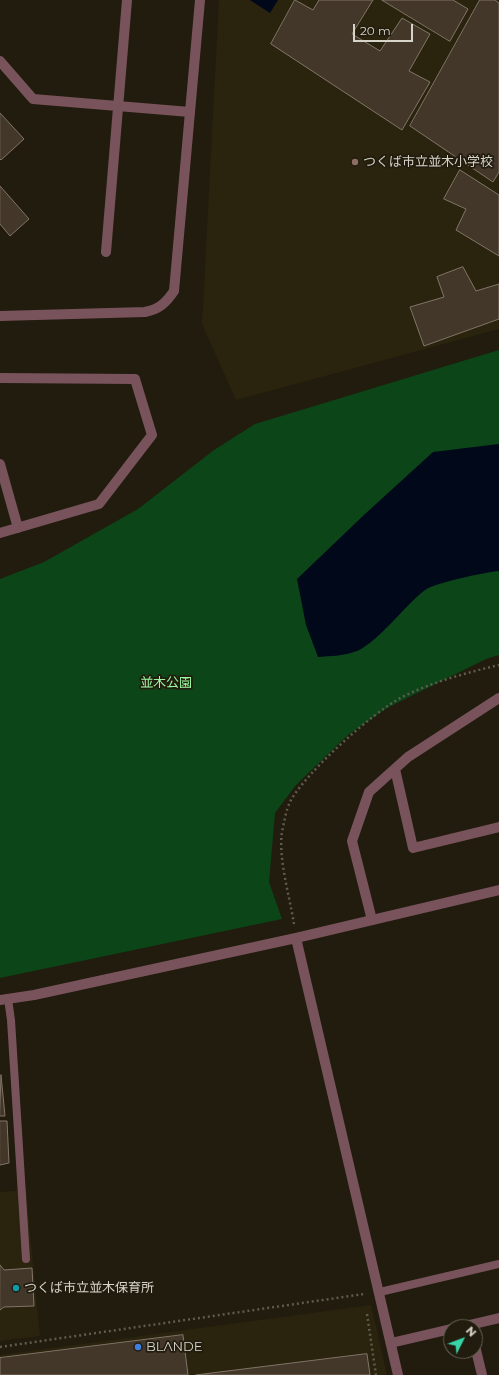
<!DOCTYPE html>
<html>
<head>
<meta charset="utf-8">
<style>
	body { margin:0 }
	#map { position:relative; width:499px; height:1375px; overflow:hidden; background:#211c0d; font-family:Montserrat,sans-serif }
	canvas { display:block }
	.north { position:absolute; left:443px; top:1319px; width:40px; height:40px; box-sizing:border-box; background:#211c0d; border:1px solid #696558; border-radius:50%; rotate:48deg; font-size:11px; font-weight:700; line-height:16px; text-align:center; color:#d6d3c9 }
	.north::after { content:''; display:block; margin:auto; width:14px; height:18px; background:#37d4a6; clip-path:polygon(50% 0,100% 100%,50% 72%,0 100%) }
	.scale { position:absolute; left:353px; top:24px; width:60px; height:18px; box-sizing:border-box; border:2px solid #d6d3c9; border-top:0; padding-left:5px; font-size:12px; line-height:14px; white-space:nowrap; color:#d6d3c9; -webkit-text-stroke:3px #211c0d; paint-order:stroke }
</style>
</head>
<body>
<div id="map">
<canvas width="499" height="1375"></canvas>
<div class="north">N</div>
<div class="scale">20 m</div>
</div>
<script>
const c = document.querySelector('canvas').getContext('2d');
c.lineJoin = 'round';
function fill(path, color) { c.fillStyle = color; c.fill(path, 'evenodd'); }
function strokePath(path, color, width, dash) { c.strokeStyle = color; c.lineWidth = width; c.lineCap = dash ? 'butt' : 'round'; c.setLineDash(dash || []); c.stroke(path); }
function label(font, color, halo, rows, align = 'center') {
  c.font = font + ' Montserrat,"Noto Sans JP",sans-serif'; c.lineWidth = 3.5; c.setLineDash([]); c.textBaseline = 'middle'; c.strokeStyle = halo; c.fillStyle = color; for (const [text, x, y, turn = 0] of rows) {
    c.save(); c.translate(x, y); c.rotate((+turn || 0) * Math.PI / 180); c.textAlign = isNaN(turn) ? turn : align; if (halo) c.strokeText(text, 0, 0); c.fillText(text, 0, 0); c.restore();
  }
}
fill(new Path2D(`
	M 219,0 L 499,0 L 499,329 L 236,400 L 202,324 Z
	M 26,1190 L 40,1336 L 0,1341 L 0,1192 Z
	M 371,1305 L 387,1375 L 0,1375 L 0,1355 Z`), '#2a230e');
fill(new Path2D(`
	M 499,350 L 499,655 L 486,659 L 387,708 L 348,735 L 296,785 L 275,813 L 269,882 L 282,919 L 0,978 L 0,579 L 44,562 L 138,509 L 214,450 L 255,424 Z`), '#0c4517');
fill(new Path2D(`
	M 250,0 L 278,0 L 270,13 Z
	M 499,444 L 499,571 C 486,572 434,583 425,590 C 406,604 374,647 354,652 C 343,656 330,656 318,657 L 306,625 L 297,579 L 365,514 L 433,452 Z`), '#00081a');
const building = new Path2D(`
	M 295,0 L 313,10 L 319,0 L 373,0 L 352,34 L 380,51 L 402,18 L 430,34 L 409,71 L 430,82 L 402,130 L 271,44 Z
	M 382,0 L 453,0 L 468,9 L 450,41 Z
	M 480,0 L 495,0 L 499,3 L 499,172 L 493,182 L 410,126 Z
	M 0,113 L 24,139 L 1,160 L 0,159 Z
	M 460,170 L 499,195 L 499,256 L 456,230 L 466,209 L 444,199 Z
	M 0,186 L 29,219 L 10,236 L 0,224 Z
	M 463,267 L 476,291 L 499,284 L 499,319 L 424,346 L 410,307 L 444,297 L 437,277 Z
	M 1,1075 L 5,1116 L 0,1116 Z
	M 0,1121 L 7,1121 L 9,1163 L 0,1165 Z
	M 0,1265 L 4,1270 L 32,1268 L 34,1306 L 4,1307 L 0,1310 Z
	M 183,1335 L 188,1375 L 0,1375 L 0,1358 Z
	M 367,1354 L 370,1375 L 196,1375 Z`);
fill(building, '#43372a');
strokePath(building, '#827567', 1);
strokePath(new Path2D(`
	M 294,924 C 290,898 278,858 282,832 C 284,823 286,810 290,802 C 305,773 372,713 402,697 C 432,682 466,673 499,665
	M 367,1314 L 376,1375
	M 0,1347 L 364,1294`), '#5f5b4e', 2.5, [2, 3]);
strokePath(new Path2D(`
	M 8,999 L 11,1020 L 26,1259
	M 380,1292 L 499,1264`), '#79535c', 8);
strokePath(new Path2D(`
	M 0,61 L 33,99 L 190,112
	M 106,252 L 127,0
	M 0,378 L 135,379 L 152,435 L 99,504 L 0,533
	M 0,464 L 18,528
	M 395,769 L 413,848 L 499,827
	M 372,920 L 352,841 L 369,792 L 408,757 L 499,698
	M 461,1327 L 499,1318
	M 391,1343 L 451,1329
	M 475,1346 L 482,1375`), '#79535c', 10);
strokePath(new Path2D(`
	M 0,316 L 145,312 C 159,309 166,303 174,291 L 200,0
	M 296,938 L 398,1375
	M 0,1000 L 34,995 L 296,938 L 499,890`), '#79535c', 10);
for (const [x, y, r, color] of [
	[355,162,4,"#8d6e63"],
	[16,1288,4,"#0f9aa8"],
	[138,1347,4,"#3f7fe0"]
]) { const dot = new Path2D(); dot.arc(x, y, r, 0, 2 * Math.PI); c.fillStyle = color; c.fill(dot); strokePath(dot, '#211c0d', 1.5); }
label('13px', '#d6d3c9', '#211c0d', [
	["つくば市立並木小学校",363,162],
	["つくば市立並木保育所",24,1288],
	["BLΛNDE",146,1347]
], 'left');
label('13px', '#9bf7a3', '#211c0d', [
	["並木公園",166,683]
]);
</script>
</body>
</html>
